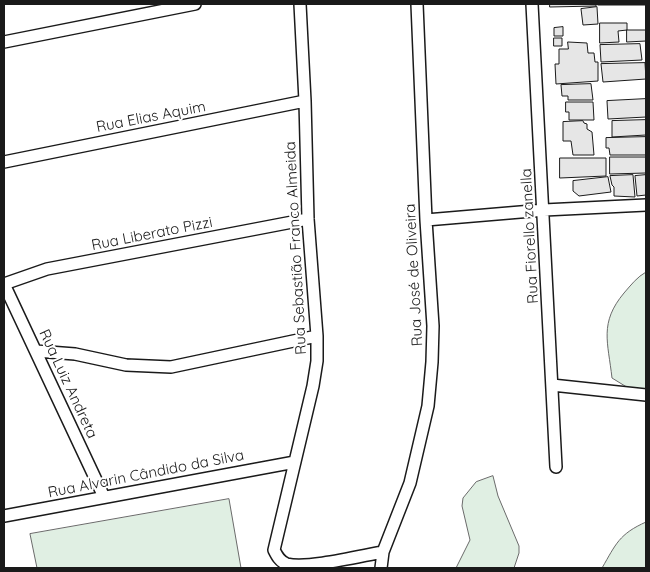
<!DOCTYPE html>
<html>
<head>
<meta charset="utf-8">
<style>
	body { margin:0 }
	#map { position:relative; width:650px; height:572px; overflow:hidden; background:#fff; font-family:Quicksand,sans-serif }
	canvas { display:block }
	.frame { position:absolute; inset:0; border:5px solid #1a1a1a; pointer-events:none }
</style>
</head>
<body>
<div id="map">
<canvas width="650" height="572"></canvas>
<div class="frame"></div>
</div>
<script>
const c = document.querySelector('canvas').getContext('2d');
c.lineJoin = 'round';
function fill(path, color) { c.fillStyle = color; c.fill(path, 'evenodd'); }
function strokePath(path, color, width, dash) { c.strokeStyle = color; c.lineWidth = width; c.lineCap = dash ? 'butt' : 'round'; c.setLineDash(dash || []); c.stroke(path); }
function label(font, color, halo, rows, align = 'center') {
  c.font = font + ' Quicksand,sans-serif'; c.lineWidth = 4; c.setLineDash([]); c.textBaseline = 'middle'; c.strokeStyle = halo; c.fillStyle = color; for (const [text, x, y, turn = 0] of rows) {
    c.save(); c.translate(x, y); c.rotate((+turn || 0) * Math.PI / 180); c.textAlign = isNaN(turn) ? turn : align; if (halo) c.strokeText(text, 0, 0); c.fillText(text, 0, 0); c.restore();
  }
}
const green = new Path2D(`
	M 646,272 L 646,396 L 638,394 L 612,378 C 608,342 599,323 624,293 C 631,285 637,277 646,272 Z
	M 493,476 L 498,496 L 519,546 L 519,553 L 514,568 L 456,568 L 470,540 L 462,506 L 463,498 L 476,482 Z
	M 229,499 L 241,568 L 37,568 L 30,534 Z
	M 646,522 L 646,568 L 602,568 C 616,544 619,534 646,522 Z`);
fill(green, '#e0efe3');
strokePath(green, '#6a6a6a', 1);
const building = new Path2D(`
	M 550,4 L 596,4 L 596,6 L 550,7 Z
	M 598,4 L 645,4 L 645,5 L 598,5 Z
	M 597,7 L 598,24 L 583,25 L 581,9 Z
	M 600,23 L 627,23 L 627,30 L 618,31 L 619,42 L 600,43 Z
	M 563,27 L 563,36 L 554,36 L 554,28 Z
	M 627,30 L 646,30 L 646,41 L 627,42 Z
	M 554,38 L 562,38 L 562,46 L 554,46 Z
	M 568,42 L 587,43 L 588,53 L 594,53 L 595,62 L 598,62 L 598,81 L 556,84 L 555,64 L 559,64 L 559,49 L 568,49 Z
	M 640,44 L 642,60 L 601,62 L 600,45 Z
	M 645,63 L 646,79 L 603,82 L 601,64 Z
	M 591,84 L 593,100 L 568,100 L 568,96 L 562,96 L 561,85 Z
	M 646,99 L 646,117 L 608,119 L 607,101 Z
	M 566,102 L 593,102 L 594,120 L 569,120 L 569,112 L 566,112 Z
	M 646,120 L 646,135 L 612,137 L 612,121 Z
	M 583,121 L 584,123 L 587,124 L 587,129 L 592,132 L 594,155 L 573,155 L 571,141 L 563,141 L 563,122 Z
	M 646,137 L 646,155 L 610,155 L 609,148 L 606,148 L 606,138 Z
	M 610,157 L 646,157 L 646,173 L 610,174 Z
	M 560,158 L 606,158 L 606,176 L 560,178 Z
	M 633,175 L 635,197 L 614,196 L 614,187 L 612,185 L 610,176 Z
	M 646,175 L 646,195 L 637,196 L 635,176 Z
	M 608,177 L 611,192 L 579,196 L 573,191 L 573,181 Z`);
fill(building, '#e6e6e6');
strokePath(building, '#1a1a1a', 1);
const street = new Path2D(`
	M 300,4 L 305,101 L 308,219 L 317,336 L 317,361 L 313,386 L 274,550 C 277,556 280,562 287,564 C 308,569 360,556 383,552
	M 532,4 L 556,467
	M 4,42 L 195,4
	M 4,162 L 305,101
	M 426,220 L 544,210 L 646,205
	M 4,284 L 47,269 L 308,219
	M 4,284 L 104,497
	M 36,351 L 75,354 L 126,365 L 171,367 L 317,336
	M 552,385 L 646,395
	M 4,516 L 295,462
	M 381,568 L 383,552 L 410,483 L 428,406 L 432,362 L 433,326 L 426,220 L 417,4`);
strokePath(street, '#1a1a1a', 14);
strokePath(street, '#fff', 11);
label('15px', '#1a1a1a', '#fff', [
	["Rua Elias Aquim",151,117,-11],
	["Rua Liberato Pizzi",152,234,-11],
	["Rua Fiorello zanella",530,236,-93],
	["Rua Sebastião Franco Almeida",296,248,-93],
	["Rua José de Oliveira",414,275,-93],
	["Rua Luiz Andreta",68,384,65],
	["Rua Alvarin Cândido da Silva",146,474,-11]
]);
</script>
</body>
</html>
